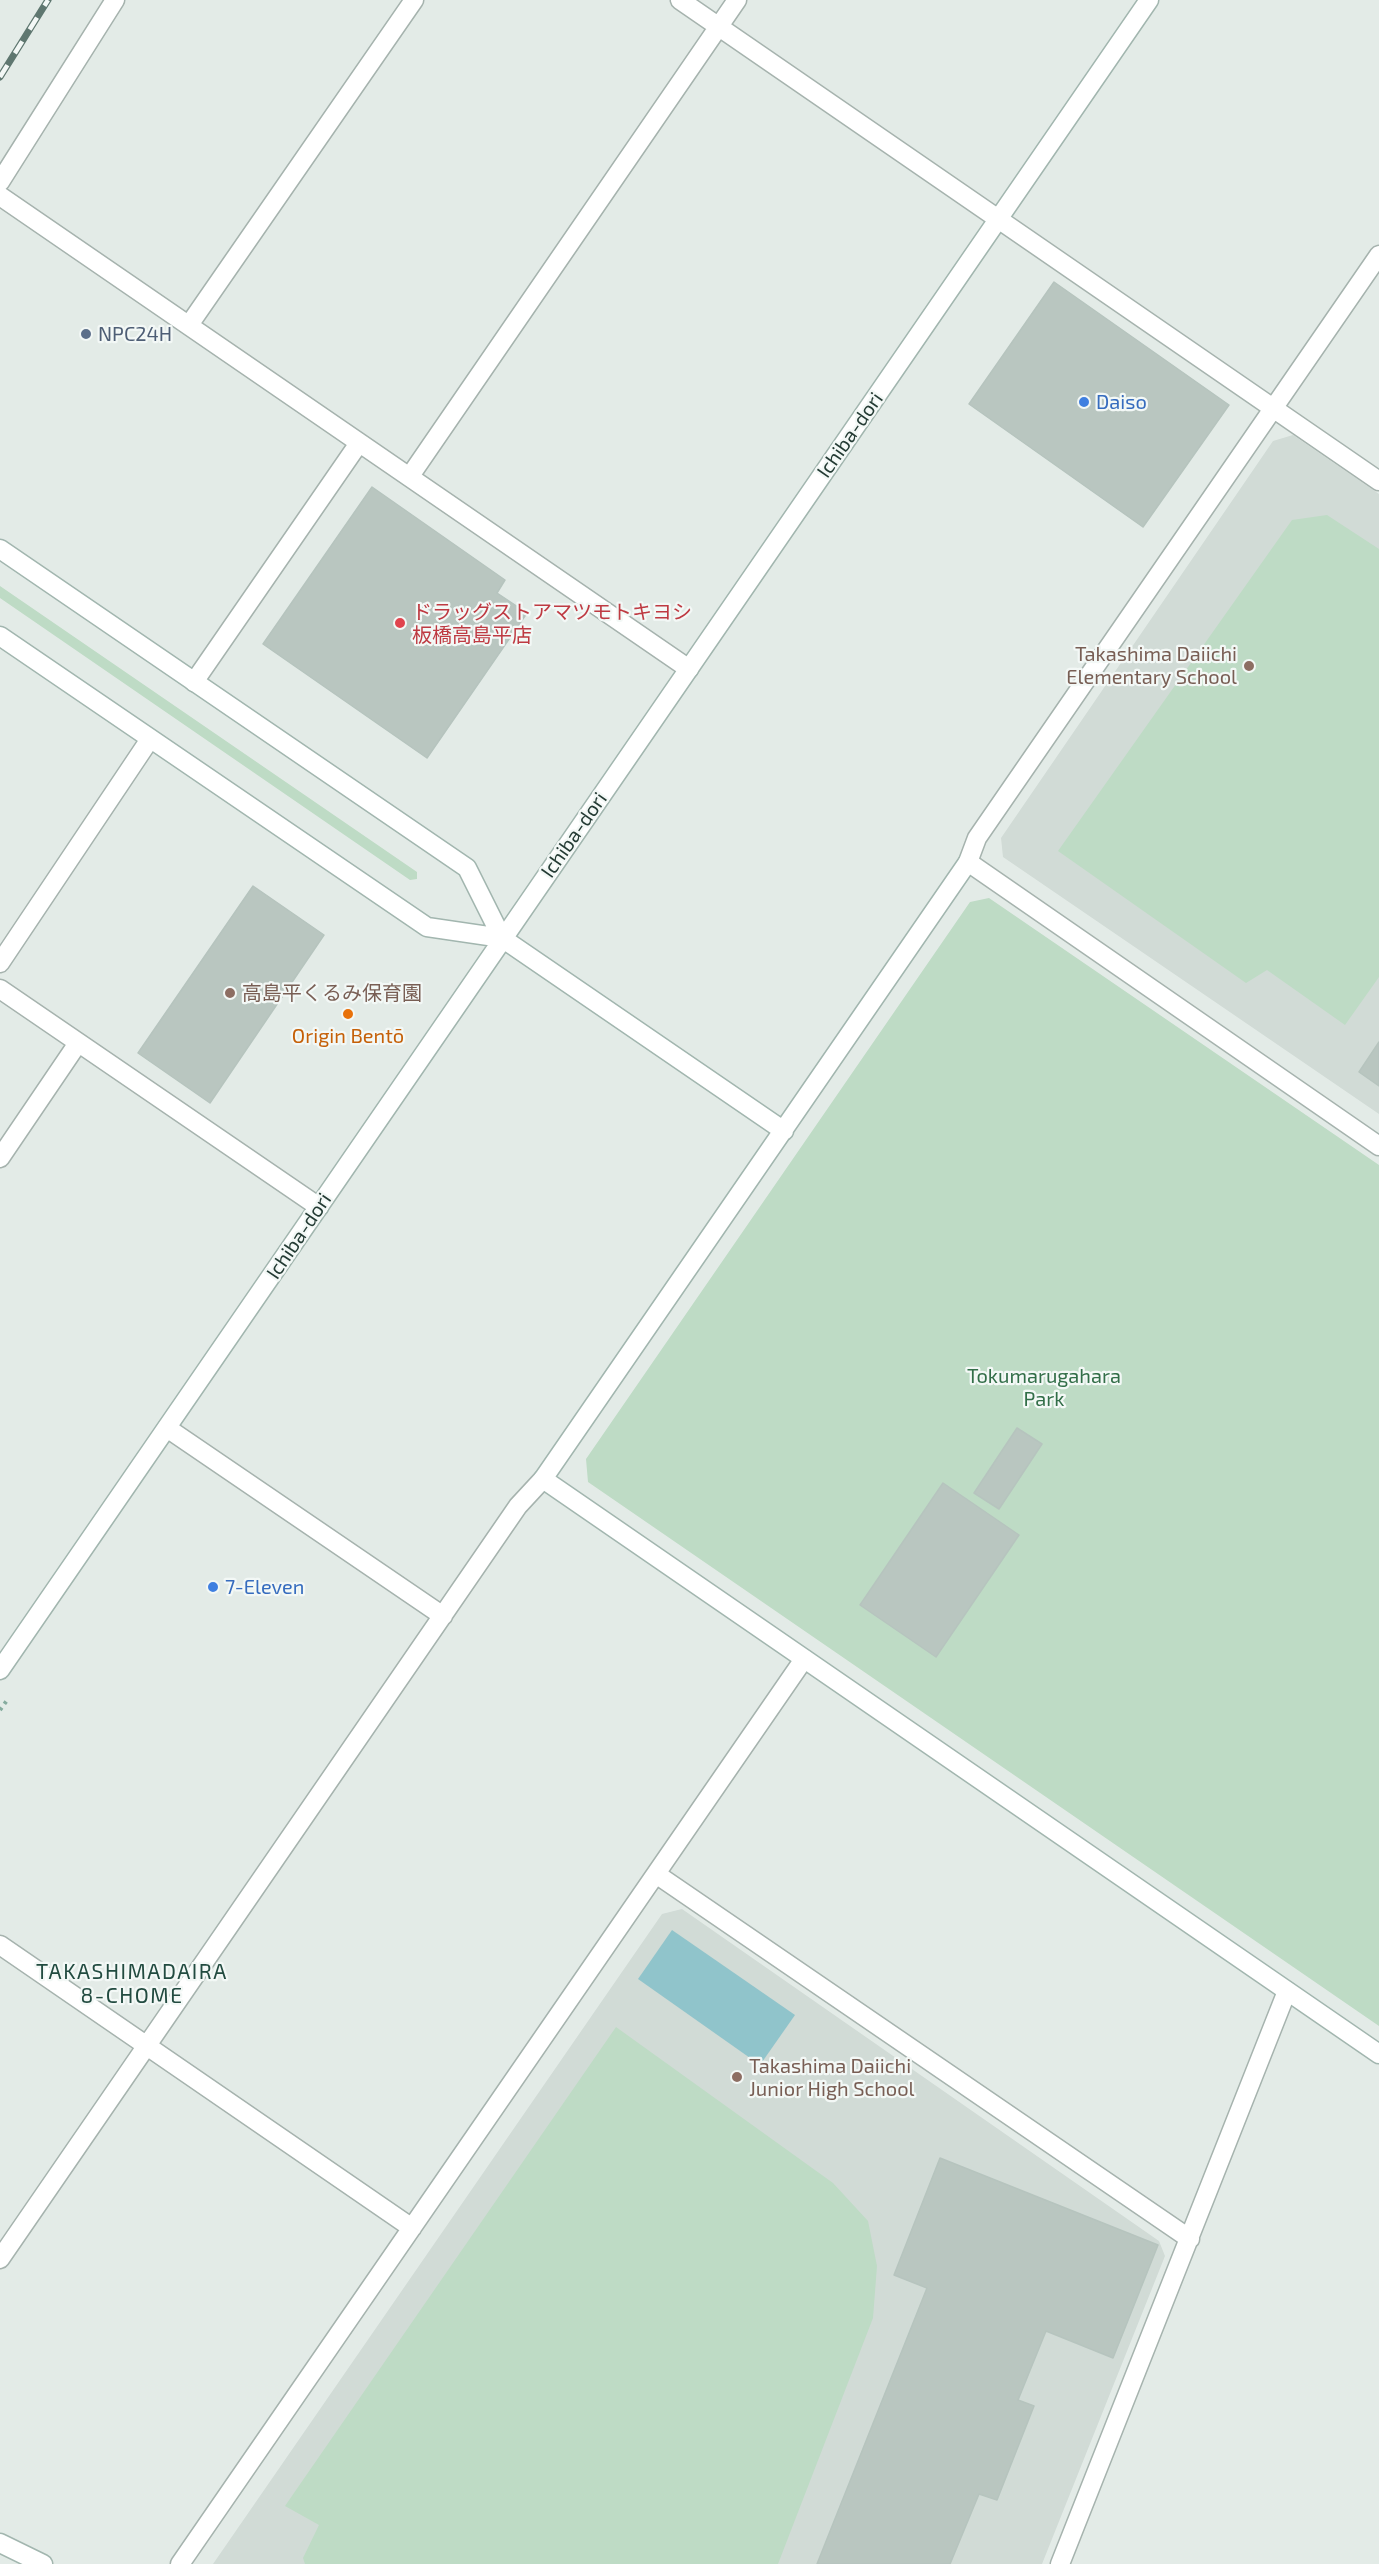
<!DOCTYPE html>
<html>
<head>
<meta charset="utf-8">
<style>
	body { margin:0 }
	canvas { display:block; background:#e3ebe7 }
</style>
</head>
<body>
<canvas width="1379" height="2564"></canvas>
<script>
const c = document.querySelector('canvas').getContext('2d');
c.lineJoin = 'round';
function fill(path, color) { c.fillStyle = color; c.fill(path, 'evenodd'); }
function strokePath(path, color, width, dash) { c.strokeStyle = color; c.lineWidth = width; c.lineCap = dash ? 'butt' : 'round'; c.setLineDash(dash || []); c.stroke(path); }
function label(font, color, halo, rows, align = 'center') {
  c.font = font + ' "Exo 2","Noto Sans JP",sans-serif'; c.lineWidth = 4.5; c.setLineDash([]); c.textBaseline = 'middle'; c.strokeStyle = halo; c.fillStyle = color; for (const [text, x, y, turn = 0] of rows) {
    c.save(); c.translate(x, y); c.rotate((+turn || 0) * Math.PI / 180); c.textAlign = isNaN(turn) ? turn : align; if (halo) c.strokeText(text, 0, 0); c.fillText(text, 0, 0); c.restore();
  }
}
fill(new Path2D(`
	M 1293,435 L 1379,494 L 1379,1114 L 1003,857 L 1001,838 L 1273,441 Z
	M 682,1909 L 1159,2241 L 1165,2256 L 1042,2564 L 213,2564 L 662,1914 Z`), '#d1dbd6');
fill(new Path2D(`
	M 1327,515 L 1379,549 L 1379,977 L 1345,1025 L 1267,970 L 1246,983 L 1058,851 L 1292,520 Z
	M 0,586 L 417,872 L 417,879 L 410,880 L 0,598 Z
	M 989,898 L 1379,1165 L 1379,2026 L 588,1482 L 586,1459 L 970,902 Z
	M 616,2027 L 833,2183 L 868,2221 L 877,2266 L 873,2318 L 778,2564 L 305,2564 L 303,2558 L 319,2525 L 285,2506 Z`), '#bedbc5');
fill(new Path2D(`
	M 672,1930 L 795,2015 L 760,2065 L 638,1979 Z`), '#90c4cb');
const building = new Path2D(`
	M 1054,282 L 1229,405 L 1143,527 L 969,404 Z
	M 372,487 L 505,580 L 497,593 L 527,613 L 427,758 L 263,644 Z
	M 253,886 L 324,935 L 210,1103 L 138,1053 Z
	M 1379,1042 L 1379,1086 L 1359,1072 Z
	M 1017,1428 L 1042,1444 L 999,1509 L 974,1493 Z
	M 943,1483 L 1019,1535 L 936,1657 L 860,1605 Z
	M 940,2158 L 1158,2245 L 1113,2358 L 1046,2331 L 1018,2400 L 1034,2406 L 997,2500 L 979,2494 L 950,2564 L 817,2564 L 927,2288 L 894,2275 Z`);
fill(building, '#b9c6c0');
strokePath(building, '#b6c4be', 1.5);
const street = new Path2D(`
	M 680,0 L 1379,481
	M 0,182 L 115,0
	M 0,196 L 689,669
	M 1379,255 L 977,838 L 968,862 L 1379,1146
	M 189,325 L 414,0
	M 410,476 L 737,0
	M 194,682 L 359,443
	M 0,963 L 150,739
	M 0,989 L 319,1207
	M 0,1158 L 78,1043
	M 167,1428 L 443,1616
	M 656,1874 L 1190,2239
	M 0,1945 L 412,2228
	M 0,2259 L 518,1506 L 543,1479
	M 180,2564 L 804,1659
	M 1060,2564 L 1287,1991`);
const secondary = new Path2D(`
	M 0,549 L 467,868 L 502,938
	M 0,636 L 427,927 L 502,938 L 784,1131
	M 968,862 L 543,1479 L 1379,2054
	M 0,1670 L 1149,0
	M 0,2543 L 43,2564`);
strokePath(street, '#a6b3ae', 21);
strokePath(secondary, '#a2b6af', 21);
strokePath(new Path2D(`
	M 0,1710 L 8,1699`), '#86ac9f', 4, [3, 4.5]);
strokePath(street, '#fff', 18);
strokePath(secondary, '#fff', 18);
const rail = new Path2D(`
	M 0,77 L 48,0`);
strokePath(rail, '#5f7770', 7);
strokePath(rail, '#f3f8f6', 4.5, [14]);
for (const [x, y, r, color] of [
	[86,334,6,"#5c6f8a"],
	[1084,402,6,"#3f7fe0"],
	[400,623,6,"#e0444e"],
	[1249,666,6,"#8d6e63"],
	[230,993,6,"#8d6e63"],
	[348,1014,6,"#e8710a"],
	[213,1587,6,"#3f7fe0"],
	[737,2077,6,"#8d6e63"]
]) { const dot = new Path2D(); dot.arc(x, y, r, 0, 2 * Math.PI); c.fillStyle = color; c.fill(dot); strokePath(dot, '#f3f8f6', 2); }
label('20px', '#4e5e75', '#f3f8f6', [
	["NPC24H",98,334]
], 'left');
label('20px', '#366cbe', '#f3f8f6', [
	["Daiso",1096,402],
	["7-Eleven",225,1587]
], 'left');
label('20px', '#243b34', '#f3f8f6', [
	["Ichiba-dori",850,435,-55],
	["Ichiba-dori",574,835,-55],
	["Ichiba-dori",299,1236,-56]
]);
label('20px', '#be3a42', '#f3f8f6', [
	["ドラッグストアマツモトキヨシ",412,612],
	["板橋高島平店",412,635]
], 'left');
label('20px', '#785e54', '#f3f8f6', [
	["Takashima Daiichi",1237,654,"right"],
	["Elementary School",1237,677,"right"],
	["高島平くるみ保育園",242,993],
	["Takashima Daiichi",749,2066],
	["Junior High School",749,2089]
], 'left');
label('20px', '#c56008', '#f3f8f6', [
	["Origin Bentō",348,1036]
]);
label('20px', '#326e48', '#f3f8f6', [
	["Tokumarugahara",1044,1376],
	["Park",1044,1399]
]);
c.letterSpacing = '1.5px';
label('21px', '#224b40', '#f3f8f6', [
	["TAKASHIMADAIRA",132,1972],
	["8-CHOME",132,1996]
]);
c.letterSpacing = '0px';
</script>
</body>
</html>
